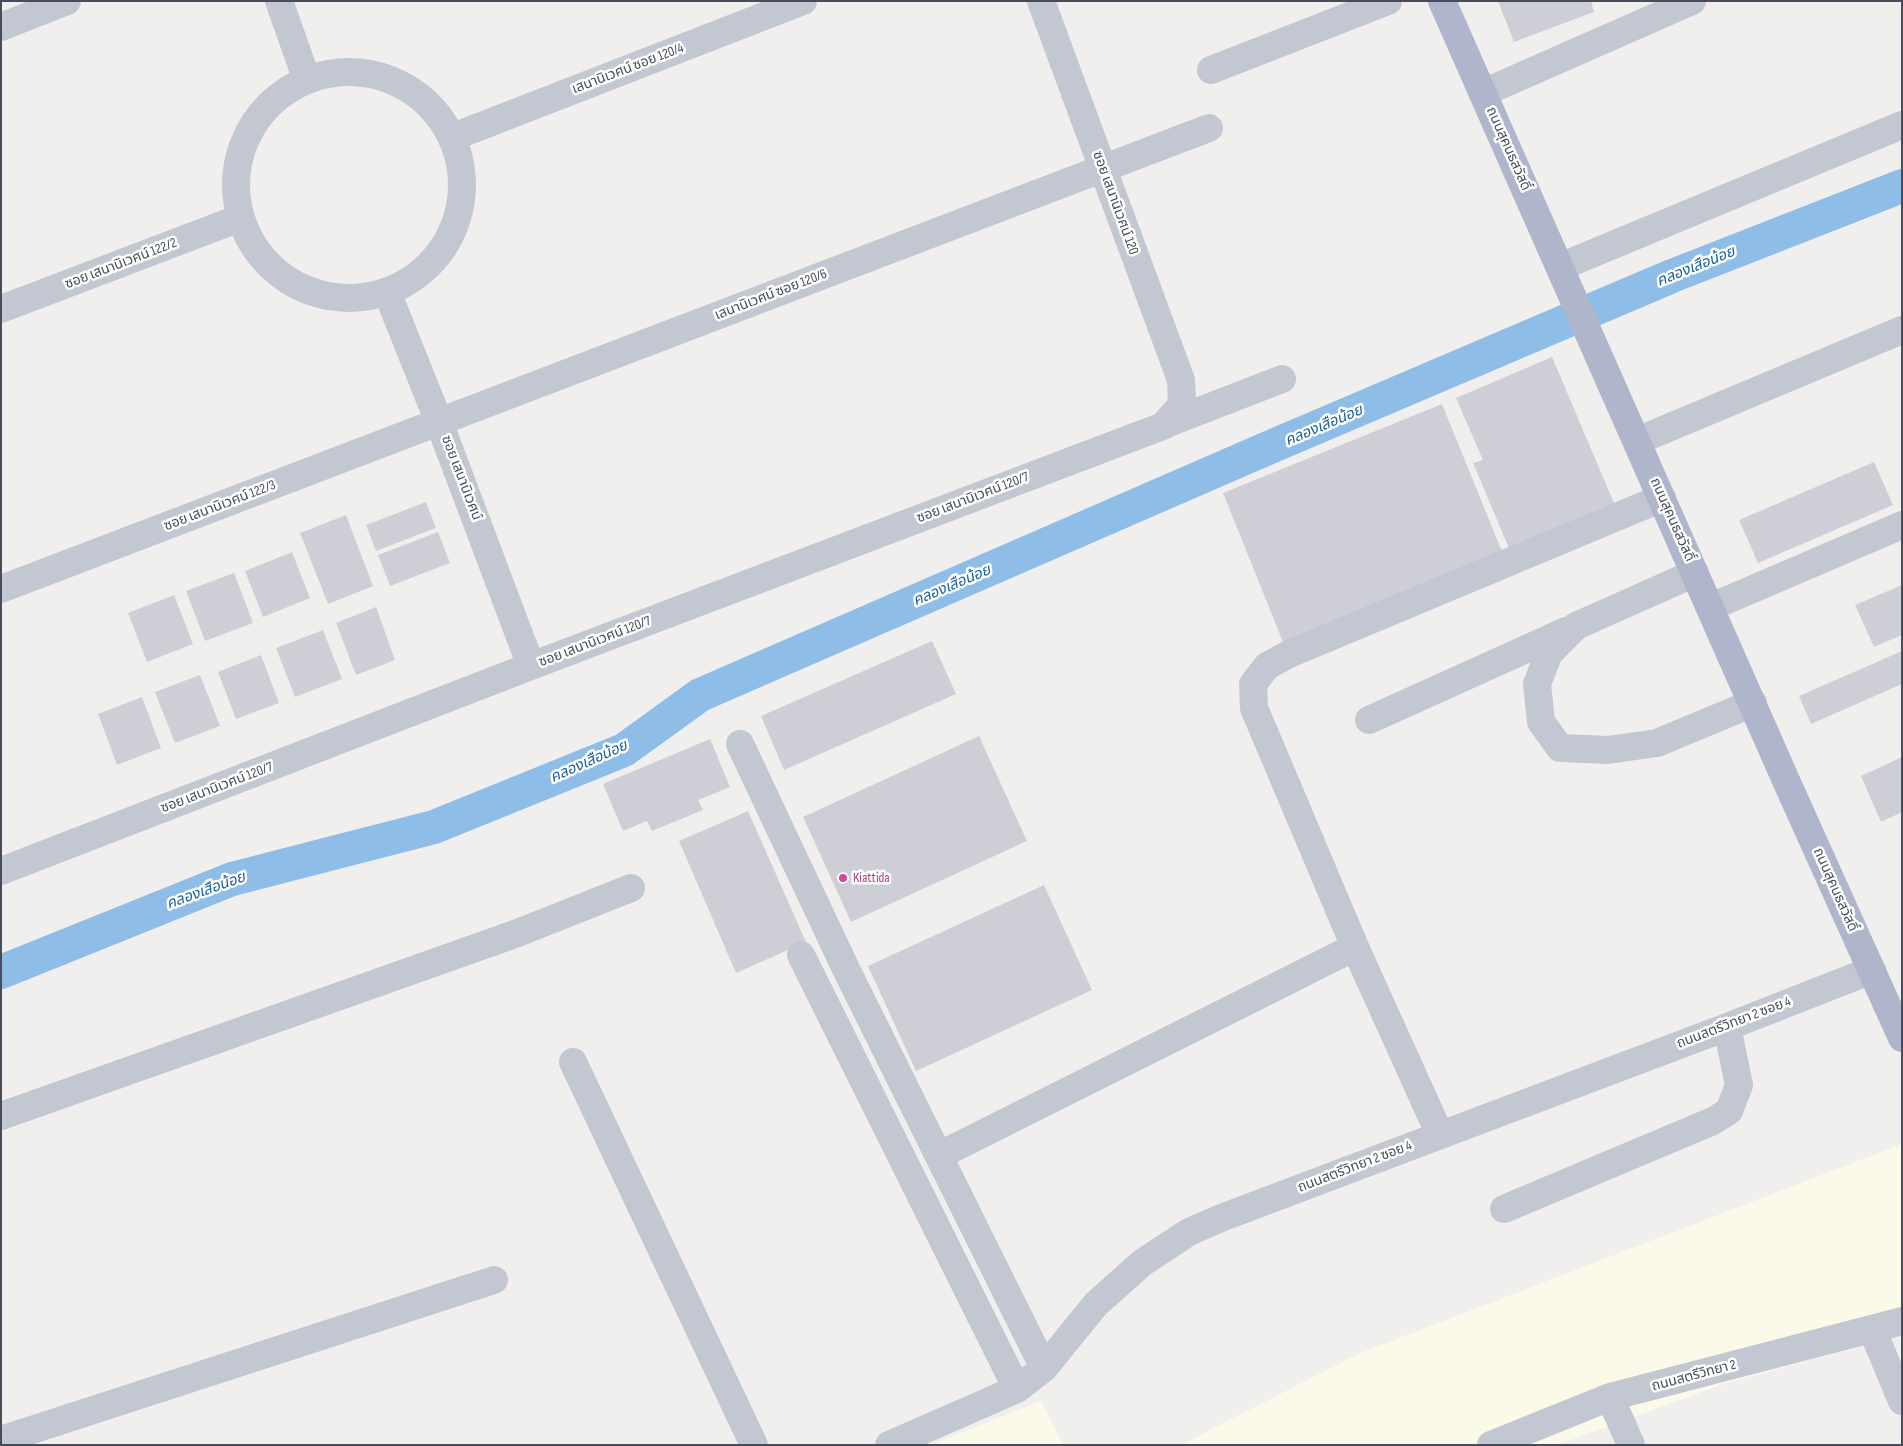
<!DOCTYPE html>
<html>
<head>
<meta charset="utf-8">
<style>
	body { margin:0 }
	#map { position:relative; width:1903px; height:1446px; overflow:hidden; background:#f1efee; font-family:"Sofia Sans Condensed",sans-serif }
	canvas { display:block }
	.frame { position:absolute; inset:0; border:2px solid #474c5a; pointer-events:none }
</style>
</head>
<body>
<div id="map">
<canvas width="1903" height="1446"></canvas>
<div class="frame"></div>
</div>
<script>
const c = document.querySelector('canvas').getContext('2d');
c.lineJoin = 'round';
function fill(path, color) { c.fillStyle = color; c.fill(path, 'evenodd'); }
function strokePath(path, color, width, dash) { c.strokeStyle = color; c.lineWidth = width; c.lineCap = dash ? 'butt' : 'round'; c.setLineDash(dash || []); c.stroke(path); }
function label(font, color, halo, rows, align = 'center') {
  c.font = font + ' "Sofia Sans Condensed","Noto Sans Thai",sans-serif'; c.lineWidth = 5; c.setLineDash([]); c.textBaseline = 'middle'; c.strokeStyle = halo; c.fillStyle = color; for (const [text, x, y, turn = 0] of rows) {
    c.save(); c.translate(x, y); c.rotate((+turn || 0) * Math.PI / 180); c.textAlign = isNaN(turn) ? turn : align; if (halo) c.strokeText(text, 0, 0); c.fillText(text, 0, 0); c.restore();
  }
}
fill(new Path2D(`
	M 1902,1144 L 1902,1335 L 1726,1383 L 1557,1445 L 1181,1445 L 1358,1354 Z
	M 1041,1401 L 1063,1445 L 931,1445 Z`), '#fbfae8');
strokePath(new Path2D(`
	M 1,972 L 232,879 L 434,827 L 624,750 L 700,695 L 1268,448 L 1672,276 L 1902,186`), '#8ebde7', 34);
fill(new Path2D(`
	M 1498,1 L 1591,1 L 1594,12 L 1514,42 Z
	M 1552,357 L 1614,503 L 1509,548 L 1473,463 L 1483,460 L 1456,398 Z
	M 1442,404 L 1503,554 L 1283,642 L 1223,493 Z
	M 1874,462 L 1893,505 L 1758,563 L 1739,520 Z
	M 426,502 L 436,528 L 376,551 L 366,525 Z
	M 346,515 L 373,586 L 328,604 L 300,533 Z
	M 438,532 L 450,563 L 390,586 L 378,555 Z
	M 292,552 L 310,598 L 263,617 L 245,571 Z
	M 234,573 L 253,623 L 205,641 L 186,591 Z
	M 1902,585 L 1902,635 L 1874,647 L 1855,605 Z
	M 174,595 L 193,644 L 147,662 L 128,613 Z
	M 376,607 L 395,660 L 356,675 L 336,623 Z
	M 323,630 L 342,679 L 295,697 L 276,648 Z
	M 932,641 L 956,694 L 784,770 L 761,716 Z
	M 1902,651 L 1902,684 L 1811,724 L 1799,696 Z
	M 261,655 L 279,703 L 236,719 L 218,672 Z
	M 200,675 L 220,726 L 175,743 L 155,692 Z
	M 142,697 L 161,748 L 117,765 L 98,714 Z
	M 979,736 L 1027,841 L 851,922 L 803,817 Z
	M 710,739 L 730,787 L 698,800 L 703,810 L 652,831 L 647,821 L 623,831 L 603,784 Z
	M 1902,757 L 1902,812 L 1881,822 L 1861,776 Z
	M 748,811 L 806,942 L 736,973 L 679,841 Z
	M 1044,885 L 1092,990 L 916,1071 L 868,966 Z`), '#cecfd6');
strokePath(new Path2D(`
	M 279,1 L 307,80
	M 1,27 L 67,1
	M 1211,70 L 1388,1
	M236 185a113 113 0 1 1 226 0a113 113 0 1 1-226 0Z
	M 1483,93 L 1692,1
	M 453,137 L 803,1
	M 1560,267 L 1902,125
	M 387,292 L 439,422 L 531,666
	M 1,309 L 240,218
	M 1166,424 L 1282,379
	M 1637,441 L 1902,330
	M 1695,573 L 1576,626 L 1549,653 L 1537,684 L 1541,722 L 1560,748 L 1608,750 L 1657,743 L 1753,703
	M 1,589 L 1209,128
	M 1711,607 L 1902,525
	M 1369,720 L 1566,631
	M 740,744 L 846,969 L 1044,1368
	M 1,871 L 531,666 L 1163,426 L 1182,405 L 1181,380 L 1041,1
	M 801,955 L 1017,1389
	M 573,1062 L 754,1445
	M 1,1116 L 515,934 L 631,888
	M 1440,1135 L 1355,947 L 1254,708 L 1253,684 L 1267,666 L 1289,654 L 1662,498
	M 940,1155 L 1355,947
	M 1504,1209 L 1713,1121 L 1729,1111 L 1739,1085 L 1727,1027
	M 1872,1329 L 1902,1401
	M 1610,1397 L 1631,1445
	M 1,1440 L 494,1280
	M 889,1445 L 1017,1389 L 1044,1368 L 1096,1304 L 1142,1263 L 1189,1232 L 1221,1218 L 1727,1027 L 1872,970
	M 1491,1445 L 1610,1397 L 1902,1321`), '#c2c7d2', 28);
strokePath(new Path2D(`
	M 1442,1 L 1788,785 L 1902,1038`), '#afb6cb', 28);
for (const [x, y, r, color] of [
	[843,878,5,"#d1479c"]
]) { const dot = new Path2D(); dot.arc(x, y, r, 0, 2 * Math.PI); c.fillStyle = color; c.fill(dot); strokePath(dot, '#fff', 2); }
label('14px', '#474c5a', '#fff', [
	["เสนานิเวศน์ ซอย 120/4",628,69,-21],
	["ถนนสุคนธสวัสดิ์",1508,149,66],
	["ซอย เสนานิเวศน์ 120",1115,203,70],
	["ซอย เสนานิเวศน์ 122/2",121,264,-21],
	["เสนานิเวศน์ ซอย 120/6",771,295,-21],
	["ซอย เสนานิเวศน์",461,478,69],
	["ซอย เสนานิเวศน์ 120/7",973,498,-21],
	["ซอย เสนานิเวศน์ 122/3",220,506,-21],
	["ถนนสุคนธสวัสดิ์",1672,520,66],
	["ซอย เสนานิเวศน์ 120/7",595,642,-21],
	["ซอย เสนานิเวศน์ 120/7",217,788,-21],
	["ถนนสุคนธสวัสดิ์",1835,890,66],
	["ถนนสตรีวิทยา 2 ซอย 4",1734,1023,-21],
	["ถนนสตรีวิทยา 2 ซอย 4",1355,1167,-21],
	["ถนนสตรีวิทยา 2",1694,1376,-15]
]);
label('14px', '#b23c85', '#fff', [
	["Kiattida",853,878]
], 'left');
label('italic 15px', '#145fa0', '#fff', [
	["คลองเสือน้อย",1696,267,-22],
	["คลองเสือน้อย",1324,426,-23],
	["คลองเสือน้อย",952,586,-23],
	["คลองเสือน้อย",589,762,-24],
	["คลองเสือน้อย",206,891,-20]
]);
</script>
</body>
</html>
